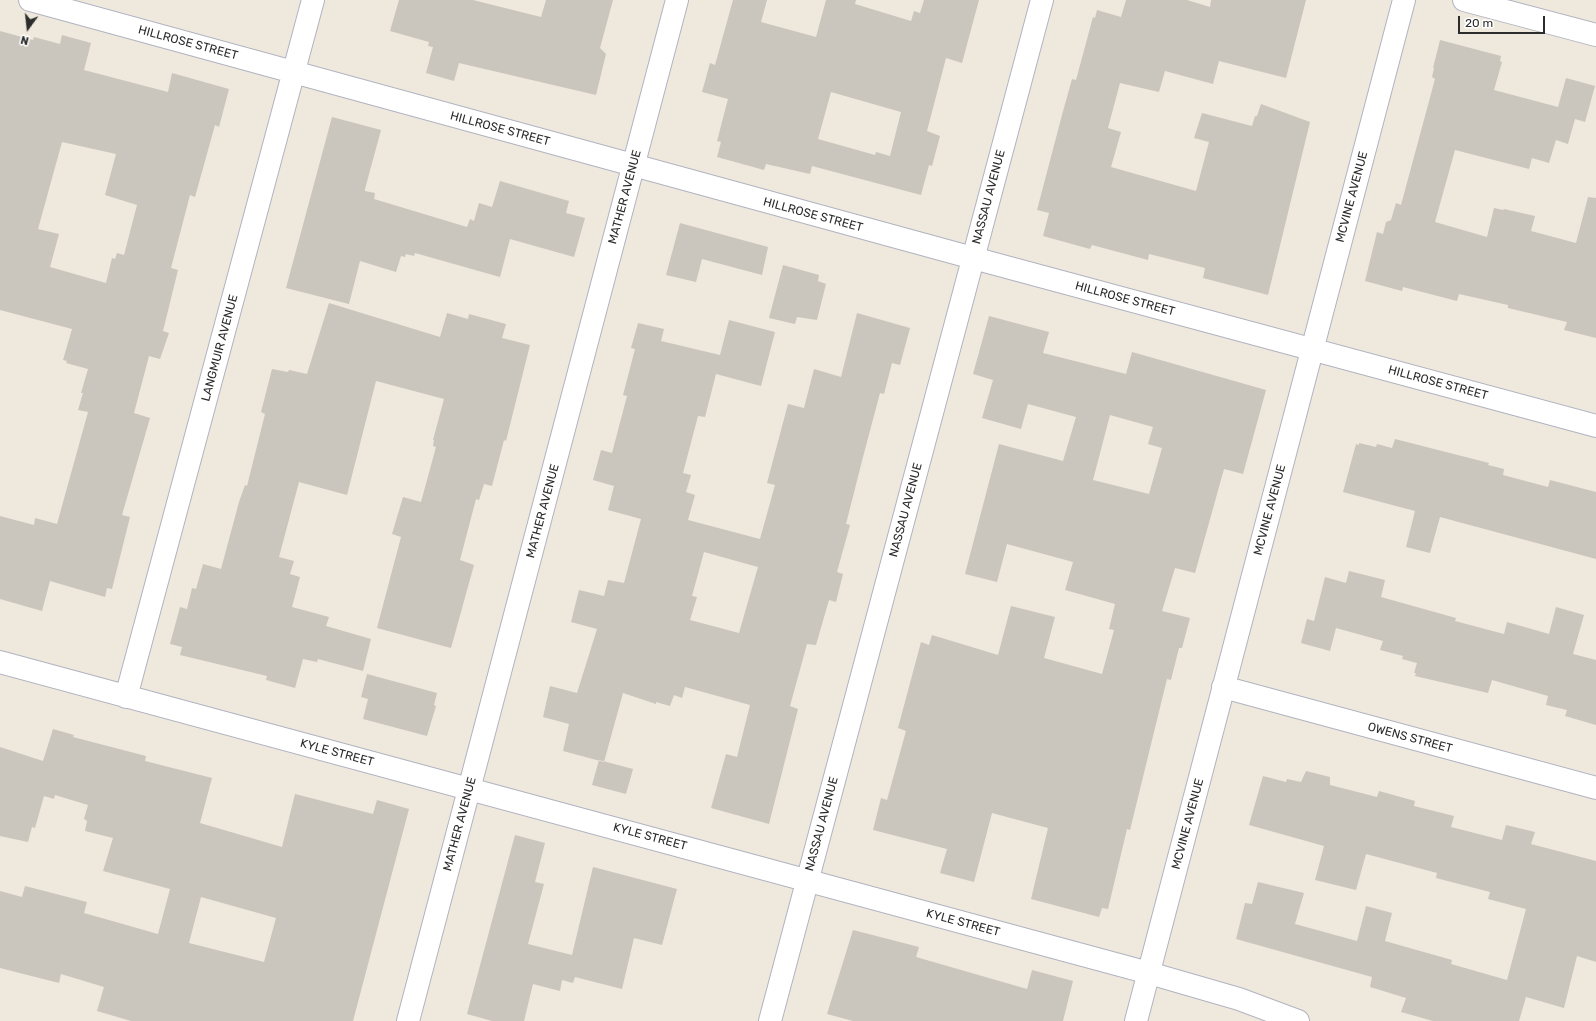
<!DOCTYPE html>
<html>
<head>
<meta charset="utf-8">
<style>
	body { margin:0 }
	#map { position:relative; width:1596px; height:1021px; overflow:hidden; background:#efe8dd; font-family:Rubik,sans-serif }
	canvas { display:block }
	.north { position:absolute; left:8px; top:8px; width:40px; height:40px; -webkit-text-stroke:3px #fff; paint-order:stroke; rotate:195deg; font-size:11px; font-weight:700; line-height:16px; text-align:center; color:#2c2c2c }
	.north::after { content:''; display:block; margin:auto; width:14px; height:18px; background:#2c2c2c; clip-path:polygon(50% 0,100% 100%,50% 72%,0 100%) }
	.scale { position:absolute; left:1458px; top:16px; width:87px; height:18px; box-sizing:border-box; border:2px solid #2c2c2c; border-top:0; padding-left:5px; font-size:12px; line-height:14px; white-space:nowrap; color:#2c2c2c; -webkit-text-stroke:3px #fff; paint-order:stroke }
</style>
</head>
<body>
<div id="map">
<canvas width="1596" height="1021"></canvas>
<div class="north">N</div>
<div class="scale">20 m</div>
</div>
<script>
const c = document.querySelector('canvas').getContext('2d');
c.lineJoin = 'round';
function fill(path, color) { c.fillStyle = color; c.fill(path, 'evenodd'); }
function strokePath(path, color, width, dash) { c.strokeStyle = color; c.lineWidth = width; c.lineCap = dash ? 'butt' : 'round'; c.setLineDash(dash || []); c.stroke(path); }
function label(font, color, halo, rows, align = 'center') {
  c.font = font + ' Rubik,sans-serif'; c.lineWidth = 3; c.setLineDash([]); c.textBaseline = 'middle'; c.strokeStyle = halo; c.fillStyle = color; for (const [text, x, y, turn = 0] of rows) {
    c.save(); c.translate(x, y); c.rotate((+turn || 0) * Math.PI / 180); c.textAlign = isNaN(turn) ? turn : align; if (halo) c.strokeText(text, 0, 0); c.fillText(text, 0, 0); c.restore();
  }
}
fill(new Path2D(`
	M 399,0 L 473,0 L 541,17 L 546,0 L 613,0 L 600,48 L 606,54 L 596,95 L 459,63 L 454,81 L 426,73 L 433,47 L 428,46 L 429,42 L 390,31 Z
	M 733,0 L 767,0 L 761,22 L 816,37 L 826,0 L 856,0 L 855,4 L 911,21 L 914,11 L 920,13 L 924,0 L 979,0 L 962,63 L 946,58 L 927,131 L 940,136 L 932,166 L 929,165 L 921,195 L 812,166 L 810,174 L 766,164 L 764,170 L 717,157 L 721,142 L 717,141 L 728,99 L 702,92 L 710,63 L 715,65 ZM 831,92 L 901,112 L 890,156 L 876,152 L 875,155 L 818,139 Z
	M 1126,0 L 1187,0 L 1210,7 L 1211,0 L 1306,0 L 1286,78 L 1219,61 L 1213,84 L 1165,71 L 1159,92 L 1120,83 L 1108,128 L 1121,132 L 1111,167 L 1196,191 L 1209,142 L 1194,138 L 1202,113 L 1252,126 L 1255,116 L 1257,116 L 1261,104 L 1310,122 L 1268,295 L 1203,278 L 1205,268 L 1149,254 L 1148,260 L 1092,245 L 1090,249 L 1043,236 L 1049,213 L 1037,210 L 1062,115 L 1072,79 L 1076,80 L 1093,17 L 1095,18 L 1097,10 L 1121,17 Z
	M 0,31 L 33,40 L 34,37 L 60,44 L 62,35 L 91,43 L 84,70 L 168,92 L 172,73 L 229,89 L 219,127 L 215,125 L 195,197 L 190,195 L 171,268 L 178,270 L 163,331 L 169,333 L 160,359 L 149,356 L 134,413 L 150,418 L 122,515 L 130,517 L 112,589 L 107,588 L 105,597 L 50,581 L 42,611 L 0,599 L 0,516 L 34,525 L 35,518 L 57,524 L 88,412 L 78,410 L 83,393 L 81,393 L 88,369 L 66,363 L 67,361 L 63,360 L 72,329 L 0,310 ZM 62,142 L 116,154 L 105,195 L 137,205 L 124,255 L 117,253 L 115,259 L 112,258 L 106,283 L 50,267 L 59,234 L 38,229 Z
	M 1440,40 L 1501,56 L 1500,61 L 1502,62 L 1494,90 L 1558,107 L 1566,78 L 1595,86 L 1585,122 L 1575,119 L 1568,144 L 1556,140 L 1549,163 L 1532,158 L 1529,169 L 1455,150 L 1435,222 L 1487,237 L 1494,208 L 1503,210 L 1504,209 L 1535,216 L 1531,231 L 1576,243 L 1588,197 L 1596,198 L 1596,338 L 1564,330 L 1567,322 L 1508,308 L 1508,305 L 1459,294 L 1457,301 L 1403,287 L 1402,291 L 1365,281 L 1377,232 L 1383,234 L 1386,222 L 1391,220 L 1396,203 L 1401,205 L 1435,79 L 1432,77 L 1434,68 L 1433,68 Z
	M 332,117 L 381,130 L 365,189 L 365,191 L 375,193 L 374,199 L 467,227 L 470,219 L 474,221 L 479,203 L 492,207 L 500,181 L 569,201 L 566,213 L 585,218 L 574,257 L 510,239 L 500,277 L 415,253 L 414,256 L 406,254 L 405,257 L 401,256 L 396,272 L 360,261 L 349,304 L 286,288 Z
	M 680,223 L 768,247 L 762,275 L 702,259 L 696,282 L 666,275 Z
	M 783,265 L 819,275 L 818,281 L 826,284 L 817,320 L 797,317 L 795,324 L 769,318 Z
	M 329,303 L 440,337 L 447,313 L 468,319 L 469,314 L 506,324 L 502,338 L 530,345 L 506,441 L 504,440 L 492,486 L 484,484 L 479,500 L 476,499 L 460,560 L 474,565 L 451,648 L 377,628 L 401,537 L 392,534 L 403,497 L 421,502 L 436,447 L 433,446 L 434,440 L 433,440 L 444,399 L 376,381 L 347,495 L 299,482 L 279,557 L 294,561 L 290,574 L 300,577 L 292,607 L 329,617 L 326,626 L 371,639 L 363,671 L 318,659 L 317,662 L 303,659 L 295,688 L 266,680 L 267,676 L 180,655 L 182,647 L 170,644 L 180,607 L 187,609 L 192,588 L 196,589 L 203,564 L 221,569 L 239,502 L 245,485 L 247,486 L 265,414 L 261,412 L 272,369 L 288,372 L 289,370 L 307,374 Z
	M 857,313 L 910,328 L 900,365 L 892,363 L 884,394 L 880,393 L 863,457 L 846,524 L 850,525 L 837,572 L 843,574 L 836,602 L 829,600 L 816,645 L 807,644 L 790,706 L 798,709 L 769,824 L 711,808 L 726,754 L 737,757 L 750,705 L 685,687 L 682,698 L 674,695 L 670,706 L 656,702 L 656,704 L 623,693 L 604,762 L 563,751 L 569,724 L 543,717 L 550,686 L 577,693 L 597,629 L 571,622 L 579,590 L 604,596 L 608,580 L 624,583 L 641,519 L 608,510 L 614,486 L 593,480 L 601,450 L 612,453 L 627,396 L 623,395 L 635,349 L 631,348 L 638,323 L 664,329 L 661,341 L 720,355 L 729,320 L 775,332 L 761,386 L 716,374 L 705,417 L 698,416 L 683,473 L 691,475 L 686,492 L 695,495 L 688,520 L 760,539 L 775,485 L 767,483 L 788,404 L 804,408 L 814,369 L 841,377 ZM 704,552 L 758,567 L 739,633 L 690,620 L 697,597 L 692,596 Z
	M 989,316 L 1049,332 L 1043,353 L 1126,374 L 1132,352 L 1266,390 L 1243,474 L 1224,469 L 1195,573 L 1175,568 L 1162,611 L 1190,618 L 1182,648 L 1179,648 L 1171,680 L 1167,679 L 1130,830 L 1127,829 L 1108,909 L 1102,908 L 1099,917 L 1031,899 L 1048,828 L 992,813 L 974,882 L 940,873 L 947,849 L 873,830 L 881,798 L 887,800 L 906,731 L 898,728 L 921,642 L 929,645 L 932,635 L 998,655 L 1011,606 L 1055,617 L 1044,658 L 1102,674 L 1114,630 L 1109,629 L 1115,604 L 1065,590 L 1073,562 L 1007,544 L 997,582 L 965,574 L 999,444 L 1063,461 L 1076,417 L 1028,404 L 1021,429 L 982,418 L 993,380 L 973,374 ZM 1110,415 L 1153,427 L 1148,444 L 1162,448 L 1149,494 L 1093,480 Z
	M 1395,439 L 1489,463 L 1488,465 L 1504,469 L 1503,475 L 1548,487 L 1550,480 L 1596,492 L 1596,559 L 1440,517 L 1430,553 L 1406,547 L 1415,511 L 1343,492 L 1356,444 L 1359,445 L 1359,443 L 1376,447 L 1377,444 L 1392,448 Z
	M 1349,571 L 1385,580 L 1381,597 L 1456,618 L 1455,621 L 1504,634 L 1507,622 L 1549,634 L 1556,607 L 1584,615 L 1573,654 L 1596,660 L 1596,725 L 1565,716 L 1567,710 L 1546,705 L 1548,696 L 1492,680 L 1488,693 L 1415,676 L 1416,673 L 1414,673 L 1417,663 L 1402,659 L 1403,656 L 1380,650 L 1383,641 L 1336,628 L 1330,651 L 1301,643 L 1307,619 L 1314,621 L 1325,577 L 1346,583 Z
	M 367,674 L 437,693 L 434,705 L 436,706 L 427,736 L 363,719 L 368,699 L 361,697 Z
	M 53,729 L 74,735 L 73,737 L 146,756 L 145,761 L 212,778 L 200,823 L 282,847 L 295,794 L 373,814 L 377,800 L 409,809 L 353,1021 L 131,1021 L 97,1011 L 104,987 L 61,974 L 59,983 L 0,968 L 0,891 L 22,897 L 25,886 L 87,902 L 84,913 L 158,934 L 170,889 L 103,871 L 113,838 L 85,831 L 87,821 L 84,819 L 88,805 L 55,795 L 54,799 L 44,796 L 35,828 L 32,827 L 28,842 L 0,836 L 0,747 L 43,761 ZM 201,897 L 276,918 L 264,962 L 189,943 Z
	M 599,760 L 633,769 L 626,794 L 592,785 Z
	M 1306,771 L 1330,777 L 1330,785 L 1377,797 L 1379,791 L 1415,801 L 1414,806 L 1454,816 L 1451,827 L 1502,840 L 1506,825 L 1535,832 L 1531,844 L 1596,861 L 1596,962 L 1577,956 L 1564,1008 L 1526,997 L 1519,1021 L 1433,1021 L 1401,1012 L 1406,998 L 1370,987 L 1372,977 L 1236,939 L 1245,903 L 1252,904 L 1258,882 L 1304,893 L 1295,924 L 1357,941 L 1366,906 L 1392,913 L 1385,941 L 1452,960 L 1451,964 L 1507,980 L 1526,909 L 1488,899 L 1490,892 L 1436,878 L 1437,873 L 1366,854 L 1356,890 L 1315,880 L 1324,846 L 1249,825 L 1263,776 L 1286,782 L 1287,779 L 1301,782 Z
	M 515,835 L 545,843 L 535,882 L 544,884 L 528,944 L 572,955 L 593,867 L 677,889 L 662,945 L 634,938 L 622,989 L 575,977 L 573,983 L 562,980 L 560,991 L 533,984 L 524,1021 L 492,1021 L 467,1014 Z
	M 853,930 L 919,947 L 916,957 L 1027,989 L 1032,970 L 1073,981 L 1063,1021 L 853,1021 L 827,1014 Z`), '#cac5bd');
const minor = new Path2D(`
	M 30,0 L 973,258 L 1596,426
	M 1464,0 L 1596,35
	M 0,662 L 1149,973 L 1239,999 L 1298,1021
	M 1223,687 L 1596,788
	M 126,697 L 313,0
	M 408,1021 L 677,0
	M 770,1021 L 1042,0
	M 1136,1021 L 1404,0`);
strokePath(minor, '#b1b3c1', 24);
strokePath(minor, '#fff', 22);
label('12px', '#2c2c2c', '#fff', [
	["HILLROSE STREET",188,43,15],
	["HILLROSE STREET",500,129,15],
	["MATHER AVENUE",625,197,-75],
	["NASSAU AVENUE",989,197,-75],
	["MCVINE AVENUE",1352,197,-75],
	["HILLROSE STREET",813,215,15],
	["HILLROSE STREET",1125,299,15],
	["LANGMUIR AVENUE",220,348,-75],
	["HILLROSE STREET",1438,383,15],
	["NASSAU AVENUE",906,510,-75],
	["MCVINE AVENUE",1270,510,-75],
	["MATHER AVENUE",543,511,-75],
	["OWENS STREET",1410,738,15],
	["KYLE STREET",337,753,15],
	["MATHER AVENUE",460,824,-75],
	["NASSAU AVENUE",822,824,-75],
	["MCVINE AVENUE",1188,824,-75],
	["KYLE STREET",650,837,15],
	["KYLE STREET",963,923,15]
]);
</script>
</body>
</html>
